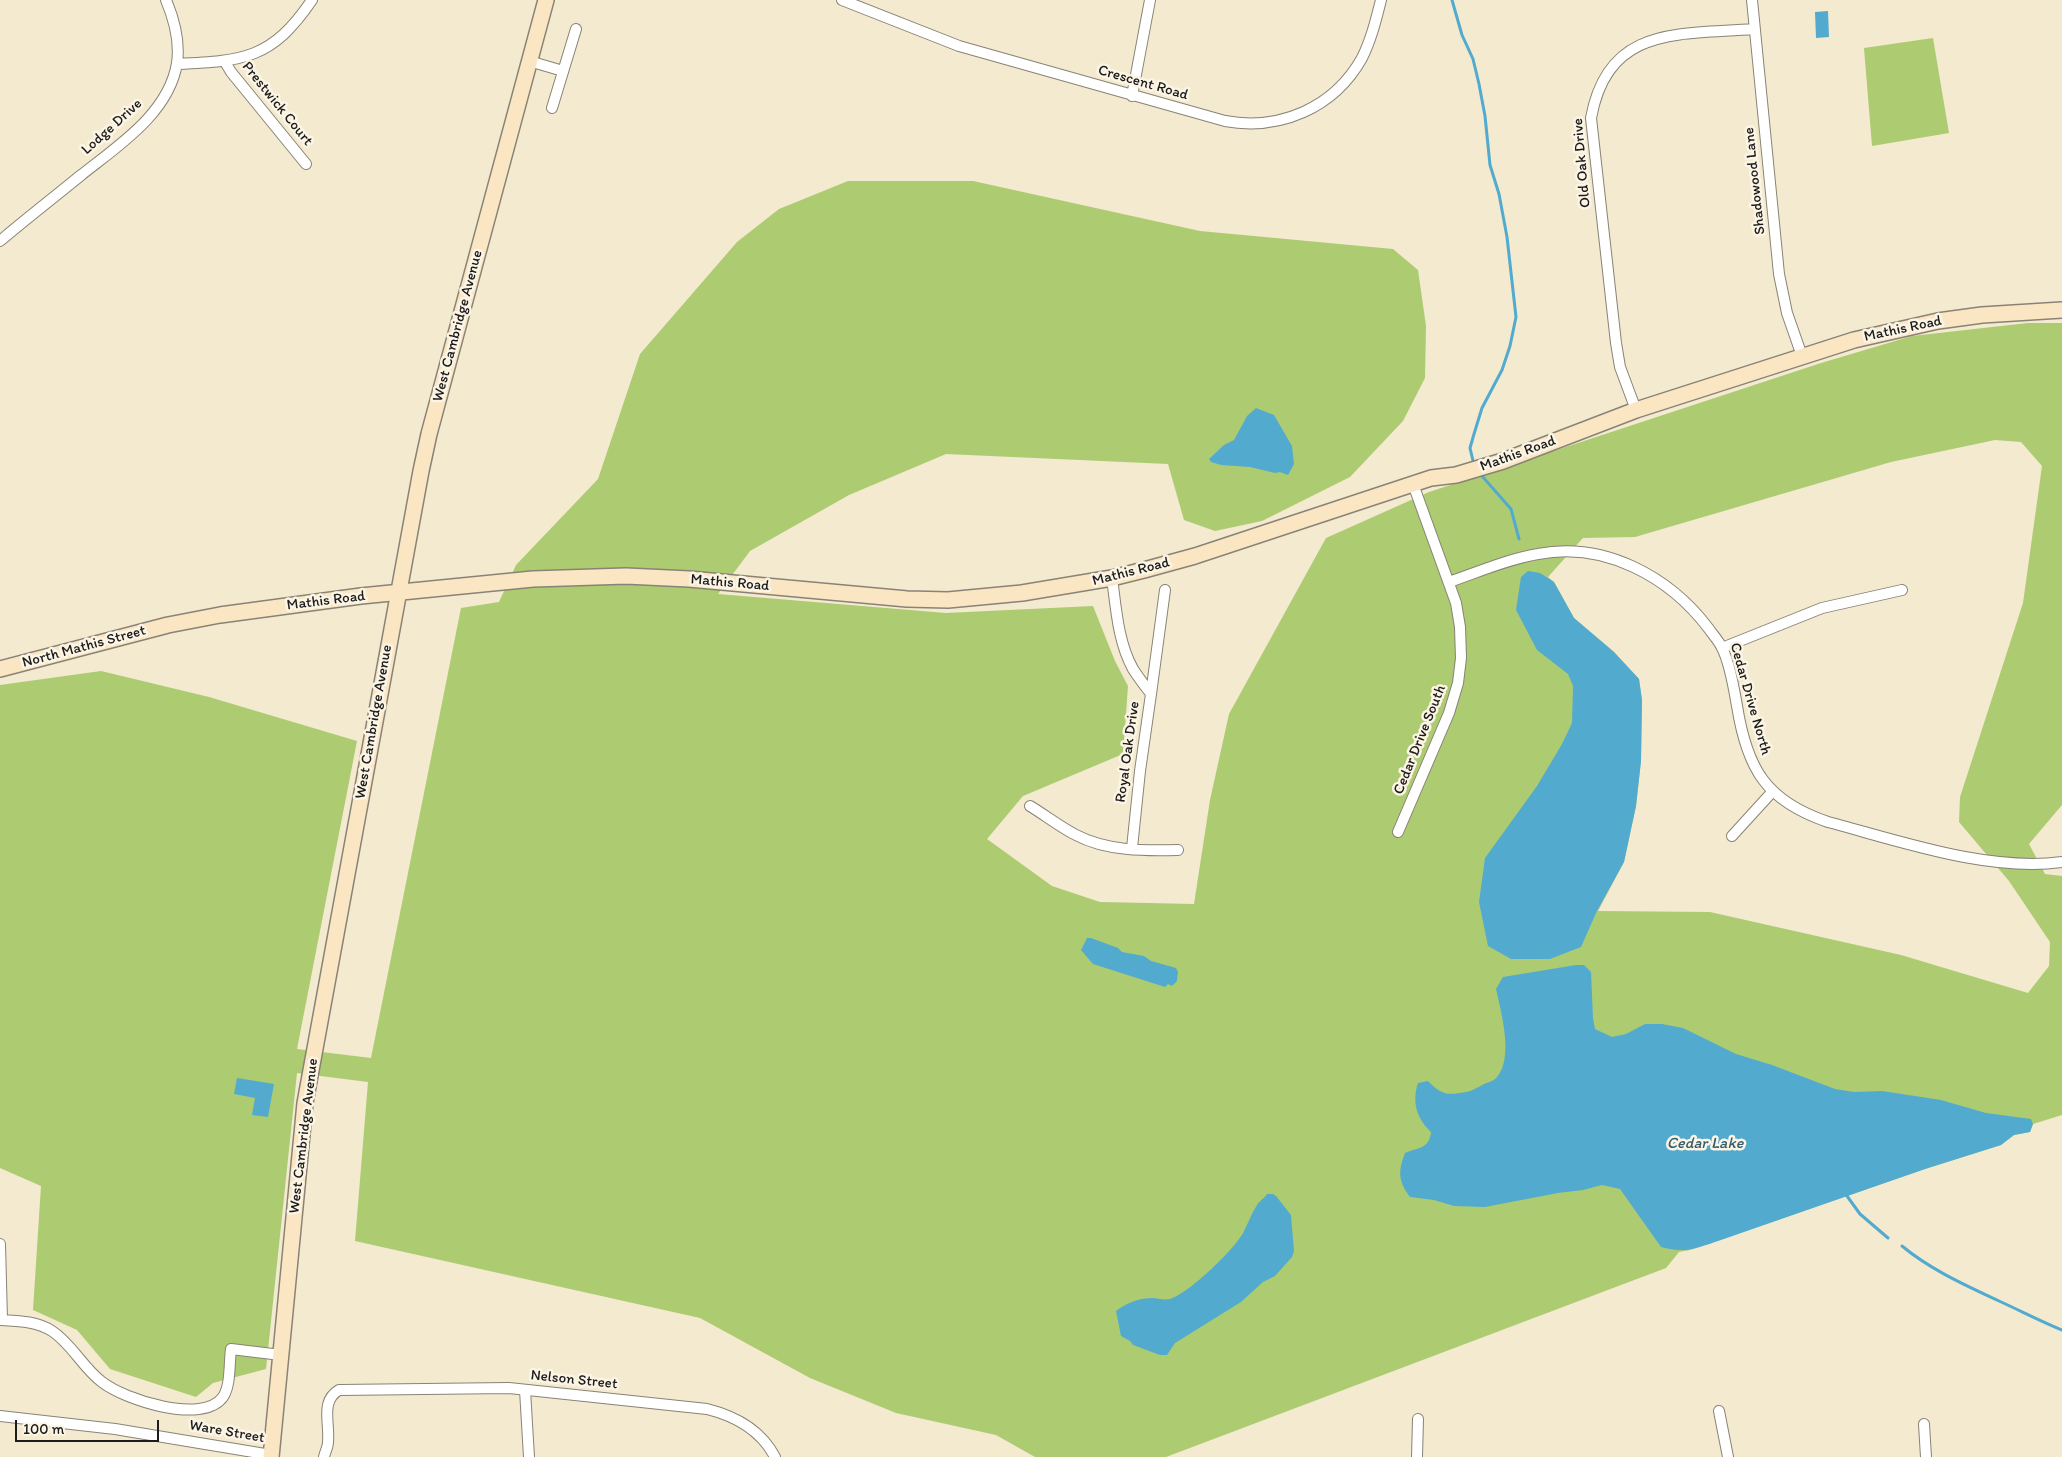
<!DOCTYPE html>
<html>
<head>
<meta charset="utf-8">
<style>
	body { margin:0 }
	#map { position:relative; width:2062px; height:1457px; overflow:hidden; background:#f3ead0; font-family:Itim,sans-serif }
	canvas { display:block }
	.scale { position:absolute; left:15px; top:1420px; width:144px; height:22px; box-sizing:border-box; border:2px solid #1c1c1c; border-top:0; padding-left:6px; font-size:15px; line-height:18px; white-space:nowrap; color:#1c1c1c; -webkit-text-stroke:4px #fcf5e5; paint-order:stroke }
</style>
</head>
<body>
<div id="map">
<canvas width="2062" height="1457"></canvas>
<div class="scale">100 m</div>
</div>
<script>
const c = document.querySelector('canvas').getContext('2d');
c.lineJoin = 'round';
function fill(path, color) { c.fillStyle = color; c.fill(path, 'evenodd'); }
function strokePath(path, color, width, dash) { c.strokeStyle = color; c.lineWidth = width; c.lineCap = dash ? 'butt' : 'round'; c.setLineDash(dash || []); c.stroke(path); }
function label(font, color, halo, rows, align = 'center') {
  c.font = font + ' Itim,sans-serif'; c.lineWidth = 5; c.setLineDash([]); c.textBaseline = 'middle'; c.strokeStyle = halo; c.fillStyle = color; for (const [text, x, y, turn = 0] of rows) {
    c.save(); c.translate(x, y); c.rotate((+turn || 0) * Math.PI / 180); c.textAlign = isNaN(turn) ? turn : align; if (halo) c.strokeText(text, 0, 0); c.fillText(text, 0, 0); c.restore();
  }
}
fill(new Path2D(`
	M 1933,38 L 1949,133 L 1872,146 L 1864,48 Z
	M 848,181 L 973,181 L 1200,231 L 1393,249 L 1418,270 L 1426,326 L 1425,378 L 1403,421 L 1350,477 L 1262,521 L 1215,531 L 1184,520 L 1168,464 L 946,454 L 849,495 L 750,551 L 718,594 L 946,613 L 1093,606 L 1115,661 L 1128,686 L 1123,754 L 1023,796 L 987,839 L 1052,886 L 1100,902 L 1194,904 L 1210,800 L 1229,714 L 1326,538 L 1429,492 L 1821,363 L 1912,336 L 2028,323 L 2062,323 L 2062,805 L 2029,844 L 2045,874 L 2062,876 L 2062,1115 L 2033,1124 L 2030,1132 L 2014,1135 L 2001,1145 L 1925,1169 L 1690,1250 L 1679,1252 L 1666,1268 L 1166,1457 L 1035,1457 L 996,1435 L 896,1413 L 810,1378 L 700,1318 L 355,1241 L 368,1082 L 297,1073 L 266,1369 L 213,1383 L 196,1397 L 110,1369 L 77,1330 L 33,1310 L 41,1186 L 0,1168 L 0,685 L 101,671 L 209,697 L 357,741 L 297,1049 L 371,1058 L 461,608 L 499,602 L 516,565 L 598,479 L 640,354 L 737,242 L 779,209 ZM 1995,440 L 2021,442 L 2042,466 L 2023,603 L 1960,797 L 1959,822 L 2009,881 L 2050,942 L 2049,966 L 2028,993 L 1901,955 L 1710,912 L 1598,911 L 1624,862 L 1636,806 L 1641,761 L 1642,700 L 1639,679 L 1614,652 L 1574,618 L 1554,582 L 1548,577 L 1583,538 L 1635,537 L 1891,462 Z`), '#adcb71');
fill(new Path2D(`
	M 1828,11 L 1829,37 L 1816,38 L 1815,12 Z
	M 1256,408 L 1274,415 L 1292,446 L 1294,464 L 1288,475 L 1280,472 L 1275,473 L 1250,467 L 1221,465 L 1211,462 L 1209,459 L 1224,445 L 1234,440 L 1247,416 Z
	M 1528,571 L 1540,573 L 1554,582 L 1574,618 L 1614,652 L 1639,679 L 1642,700 L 1641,761 L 1636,806 L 1624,862 L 1597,911 L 1581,947 L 1550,959 L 1511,959 L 1488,946 L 1479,902 L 1485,858 L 1537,786 L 1562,744 L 1572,723 L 1573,686 L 1568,674 L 1537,650 L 1516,610 L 1521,577 Z
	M 1087,938 L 1091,938 L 1118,948 L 1122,952 L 1144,956 L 1151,961 L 1176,968 L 1178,972 L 1177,981 L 1172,986 L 1168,984 L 1165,987 L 1093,964 L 1081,950 Z
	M 1576,965 L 1584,965 L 1591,972 L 1593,1018 L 1595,1029 L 1612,1037 L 1626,1034 L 1645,1024 L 1662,1024 L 1683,1028 L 1736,1054 L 1772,1065 L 1835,1089 L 1854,1092 L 1882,1091 L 1941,1100 L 1986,1113 L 2031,1119 L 2033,1124 L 2030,1132 L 2014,1135 L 2001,1145 L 1925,1169 L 1721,1240 C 1696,1248 1688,1254 1661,1247 L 1620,1189 L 1602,1185 L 1583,1190 L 1558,1193 L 1485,1207 L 1454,1206 L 1434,1200 L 1410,1197 C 1398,1181 1398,1171 1405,1153 C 1419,1147 1429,1149 1431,1132 C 1416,1118 1412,1101 1418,1083 L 1428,1081 C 1443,1096 1447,1095 1466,1092 C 1473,1091 1478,1087 1484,1084 C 1489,1082 1494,1081 1497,1077 C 1514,1057 1501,1012 1496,989 L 1503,977 Z
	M 237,1078 L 274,1084 L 268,1117 L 252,1115 L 255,1098 L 234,1094 Z
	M 1267,1194 L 1273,1194 L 1276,1196 L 1291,1215 L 1294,1251 L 1292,1257 L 1275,1276 L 1263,1282 L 1241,1302 L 1175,1343 L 1167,1355 L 1160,1355 L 1133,1345 L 1130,1341 L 1121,1336 L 1116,1311 C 1128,1302 1139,1298 1154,1298 C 1160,1299 1165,1300 1170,1299 C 1188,1294 1238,1247 1245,1229 C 1249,1221 1252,1213 1257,1205 C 1260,1200 1264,1199 1267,1194 Z`), '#52abcf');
strokePath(new Path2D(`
	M 1452,0 L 1462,35 L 1473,59 L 1479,84 L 1485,116 L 1490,165 L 1499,194 L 1507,237 L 1516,317 L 1510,346 L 1502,370 L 1482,408 L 1474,434 L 1470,448 L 1474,465
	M 1482,476 L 1511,509 L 1519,539
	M 1847,1196 L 1860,1214 L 1888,1238
	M 1902,1246 C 1931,1270 1965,1285 1999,1301 C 2021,1311 2040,1321 2062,1330`), '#52abcf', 3);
const street = new Path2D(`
	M 842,0 L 959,46 L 1225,121 C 1280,131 1334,108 1362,58 C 1371,40 1376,20 1381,0
	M 1752,0 L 1779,274 L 1787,313 L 1802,356
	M 529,61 L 563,71
	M 225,62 L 231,72 L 306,164
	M 177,64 C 244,61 272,59 312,0
	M 1132,96 L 1150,0
	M 552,108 L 576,29
	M 0,241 C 26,219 53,198 80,176 C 116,147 169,114 177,63 C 180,42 174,19 166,0
	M 1636,410 L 1620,367 L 1616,343 L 1591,118 C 1608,25 1679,35 1754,29
	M 1112,578 C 1116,608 1118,642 1133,669 C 1138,677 1145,686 1151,694 L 1140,771 L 1132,848
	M 1449,582 C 1478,572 1508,559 1538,554 C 1605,541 1670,577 1709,629 C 1713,635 1719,641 1722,648 C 1730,663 1734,689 1737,706 C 1747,769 1766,801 1828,822 C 1900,841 1988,872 2062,862
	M 1722,648 L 1822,608 L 1902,590
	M 1151,694 L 1165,590
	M 1030,806 C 1045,815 1060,827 1076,835 C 1106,851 1145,851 1178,850
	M 1398,832 L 1449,713 L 1458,683 L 1461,658 L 1460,627 L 1456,603 L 1413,484
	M 1732,836 L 1773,791
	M 0,1244 L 2,1320
	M 0,1320 C 18,1321 36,1321 52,1331 C 72,1344 83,1368 102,1382 C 125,1400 203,1425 223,1397 C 231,1385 229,1363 231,1349 L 281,1355
	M 525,1390 L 529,1457
	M 1719,1411 L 1728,1457
	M 0,1416 L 115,1429 L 271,1455
	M 1924,1424 L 1926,1457
	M 324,1457 C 325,1452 328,1447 328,1442 C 330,1423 320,1401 339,1390 L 509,1388 L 707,1409 C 735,1416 761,1430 775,1457
	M 1417,1457 L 1418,1419`);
const secondary = new Path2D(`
	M 0,669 L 168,625 L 220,615 L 361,596 L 533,579 L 626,576 L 689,579 L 907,599 L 948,600 L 1022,593 L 1112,578 L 1144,570 L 1195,556 L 1431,478 L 1456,475 L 1503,461 L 1636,410 L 1854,340 L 1938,321 L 1982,315 L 2062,310
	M 271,1457 L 305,1103 L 421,471 L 429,434 L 546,0`);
strokePath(street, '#888376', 12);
strokePath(secondary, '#888376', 18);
strokePath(street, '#fff', 10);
strokePath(secondary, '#fbe6c4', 15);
label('15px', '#1c1c1c', '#fcf5e5', [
	["Crescent Road",1143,83,16],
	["Prestwick Court",277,104,51],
	["Lodge Drive",112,127,-42],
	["Old Oak Drive",1582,163,-95],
	["Shadowood Lane",1755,181,-96],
	["West Cambridge Avenue",458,326,-75],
	["Mathis Road",1903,329,-12],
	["Mathis Road",1518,454,-20],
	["Mathis Road",1131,572,-14],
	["Mathis Road",730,583,5],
	["Mathis Road",326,601,-7],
	["North Mathis Street",84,647,-15],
	["Cedar Drive North",1750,699,74],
	["West Cambridge Avenue",374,722,-80],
	["Cedar Drive South",1420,740,-68],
	["Royal Oak Drive",1128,752,-82],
	["West Cambridge Avenue",304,1136,-83],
	["Nelson Street",574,1380,6],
	["Ware Street",227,1432,10]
]);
label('italic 16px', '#345c6d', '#fcf5e5', [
	["Cedar Lake",1705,1144]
]);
</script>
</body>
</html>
